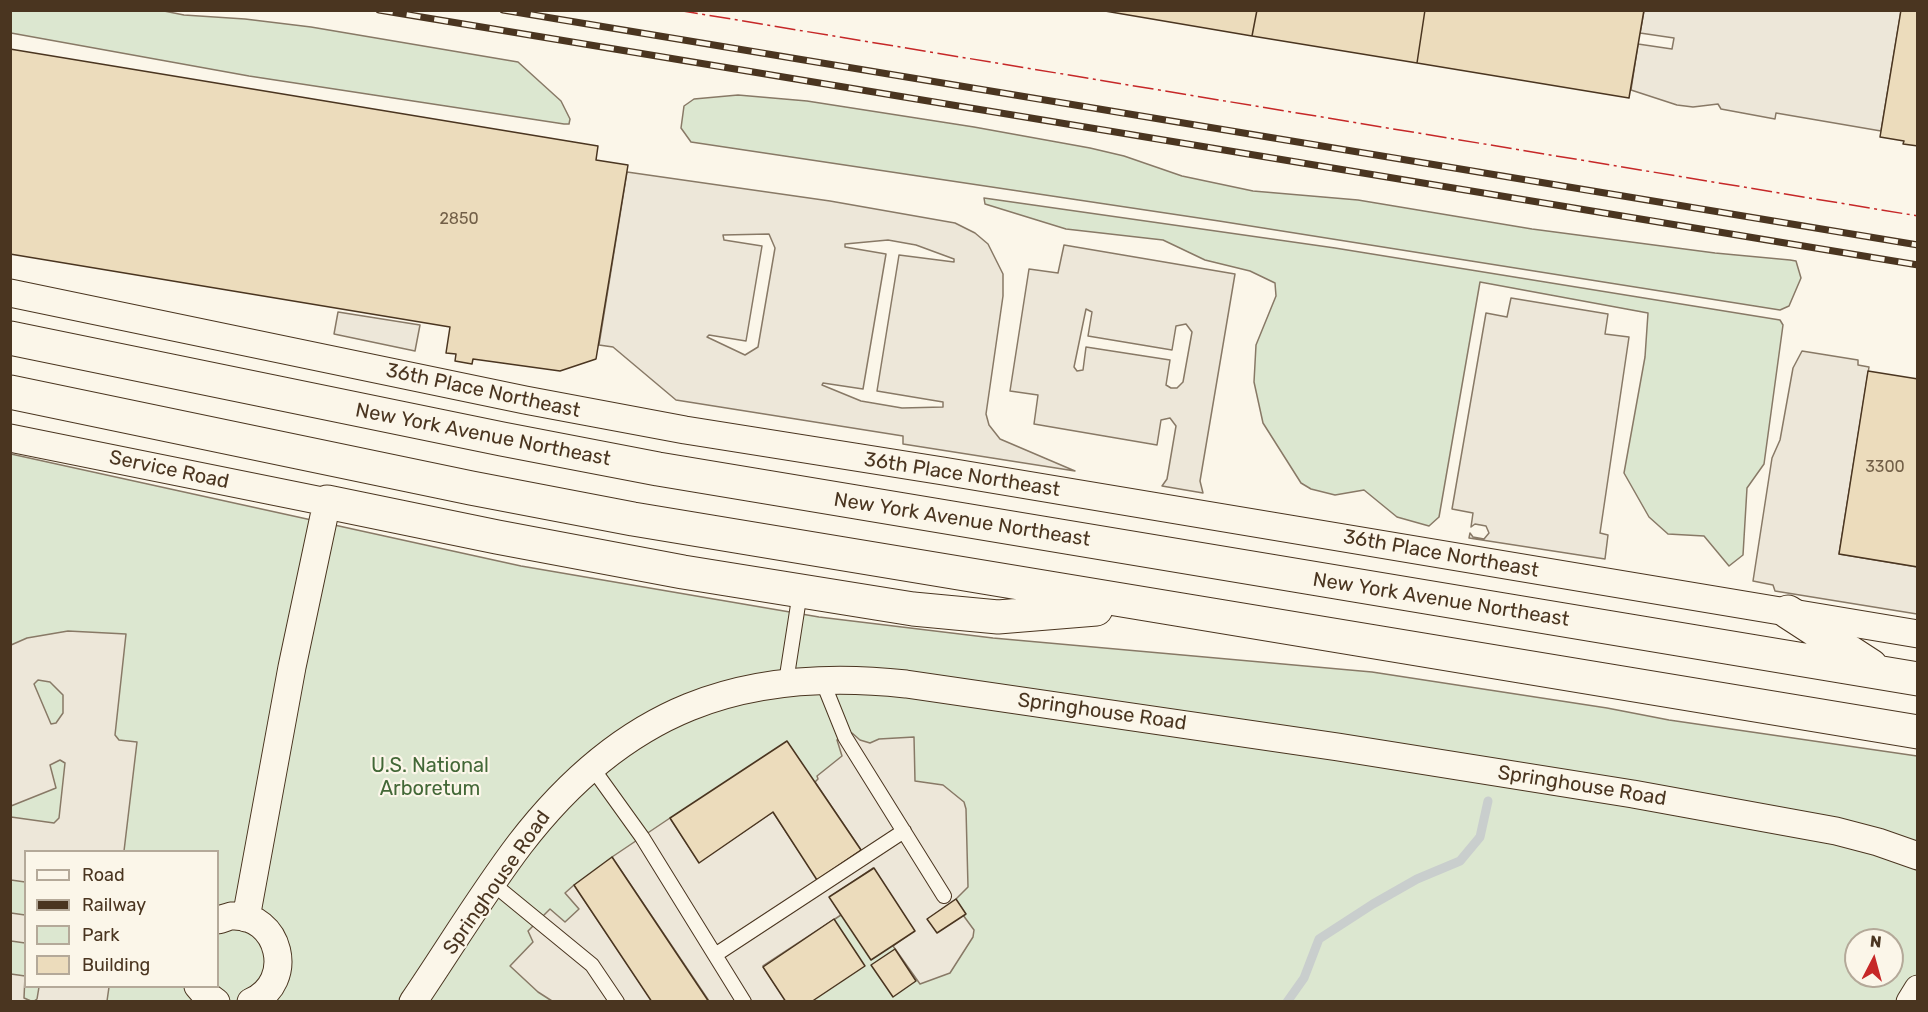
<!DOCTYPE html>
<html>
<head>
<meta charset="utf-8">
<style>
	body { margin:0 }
	#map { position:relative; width:1928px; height:1012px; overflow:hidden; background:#fbf6e9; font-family:Rubik,sans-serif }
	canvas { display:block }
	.frame { position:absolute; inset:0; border:12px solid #4a3520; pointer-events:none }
	.legend { position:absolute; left:24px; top:850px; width:195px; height:138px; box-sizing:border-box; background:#fbf6e9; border:2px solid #b4a999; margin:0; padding:8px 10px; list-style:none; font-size:18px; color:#4a3520 }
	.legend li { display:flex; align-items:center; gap:12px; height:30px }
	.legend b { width:30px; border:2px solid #b4a999 }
	.north { position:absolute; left:1844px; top:928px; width:60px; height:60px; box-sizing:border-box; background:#fbf6e9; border:2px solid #b4a999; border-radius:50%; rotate:6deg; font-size:16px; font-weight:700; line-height:24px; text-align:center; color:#4a3520 }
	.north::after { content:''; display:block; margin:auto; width:21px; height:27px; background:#c62828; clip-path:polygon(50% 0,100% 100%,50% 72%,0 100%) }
</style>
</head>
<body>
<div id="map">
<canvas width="1928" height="1012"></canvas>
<div class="frame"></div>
<ul class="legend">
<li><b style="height:8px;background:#fbf6e9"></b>Road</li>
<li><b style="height:8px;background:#4a3520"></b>Railway</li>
<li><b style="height:16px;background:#dce7d0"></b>Park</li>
<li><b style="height:16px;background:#ecdcbc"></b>Building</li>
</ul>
<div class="north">N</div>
</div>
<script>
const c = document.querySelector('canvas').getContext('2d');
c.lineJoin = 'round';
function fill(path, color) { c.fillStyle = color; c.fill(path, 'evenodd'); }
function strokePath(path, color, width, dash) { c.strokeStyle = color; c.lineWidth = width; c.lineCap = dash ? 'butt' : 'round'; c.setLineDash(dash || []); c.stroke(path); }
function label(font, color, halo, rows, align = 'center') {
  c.font = font + ' Rubik,sans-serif'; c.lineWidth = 4.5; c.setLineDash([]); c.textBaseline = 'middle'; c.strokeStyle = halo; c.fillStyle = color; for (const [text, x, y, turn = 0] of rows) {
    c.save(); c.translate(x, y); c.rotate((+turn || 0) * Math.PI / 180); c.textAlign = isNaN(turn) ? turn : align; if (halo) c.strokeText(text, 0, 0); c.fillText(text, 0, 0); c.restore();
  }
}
const green = new Path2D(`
	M 10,11 L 164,11 L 184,15 L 245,19 L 311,27 L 518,62 L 561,101 L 570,119 L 569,124 L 564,124 L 249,76 L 11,33 Z
	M 738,95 L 807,101 L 974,127 L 1090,148 L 1124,156 L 1182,176 L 1253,191 L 1358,200 L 1532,229 L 1715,253 L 1790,260 L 1796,261 L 1801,278 L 1789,306 L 1780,310 L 1219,221 L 691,142 L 681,128 L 684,106 L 694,99 Z
	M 984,198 L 1335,248 L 1780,320 L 1783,325 L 1764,464 L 1747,488 L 1743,555 L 1729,566 L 1704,536 L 1668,534 L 1649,517 L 1624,473 L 1645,357 L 1648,313 L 1480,282 L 1439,517 L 1429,526 L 1397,517 L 1364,490 L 1335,495 L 1311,489 L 1301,483 L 1263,423 L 1254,382 L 1256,345 L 1276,296 L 1275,283 L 1250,271 L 1205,260 L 1163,240 L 1066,229 L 985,204 Z
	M 11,454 L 521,566 L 819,617 L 993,638 L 1372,672 L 1607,708 L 1669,720 L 1917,756 L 1917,1001 L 11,1002 ZM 26,852 L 218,852 L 218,986 L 26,986 ZM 1856,940 L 1892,940 L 1892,976 L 1856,976 Z`);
fill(green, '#dce7d0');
strokePath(green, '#887966', 1.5);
const parking = new Path2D(`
	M 1644,11 L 1901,11 L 1881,131 L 1776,113 L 1775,119 L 1721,109 L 1718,104 L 1693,107 L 1677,105 L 1631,90 L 1638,44 L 1672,49 L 1674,38 L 1640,33 Z
	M 627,172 L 830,201 L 955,223 L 975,233 L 988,244 L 1003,274 L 1003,296 L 986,414 L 989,425 L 1000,439 L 1075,471 L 903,444 L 903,436 L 676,400 L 613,347 L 599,345 ZM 769,234 L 775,248 L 758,347 L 745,355 L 707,337 L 709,335 L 746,341 L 762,246 L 724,240 L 723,235 ZM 888,240 L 916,245 L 954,259 L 954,262 L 899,255 L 877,391 L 943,402 L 943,407 L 902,408 L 861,401 L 822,385 L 823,383 L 863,389 L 886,254 L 845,247 L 845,244 Z
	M 1064,245 L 1235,274 L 1200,481 L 1203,493 L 1162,486 L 1167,479 L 1176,426 L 1170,418 L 1161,420 L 1157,445 L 1034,424 L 1038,395 L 1010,391 L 1029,269 L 1058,273 ZM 1086,309 L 1092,312 L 1088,336 L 1172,350 L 1176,326 L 1186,324 L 1192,332 L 1183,382 L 1177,388 L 1171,388 L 1166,385 L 1170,360 L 1086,347 L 1083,370 L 1077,371 L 1074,367 Z
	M 1511,298 L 1608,314 L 1605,334 L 1629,337 L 1600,533 L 1608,535 L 1605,559 L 1469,538 L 1470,533 L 1473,537 L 1484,539 L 1489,533 L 1486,526 L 1475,524 L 1471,527 L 1473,513 L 1452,509 L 1486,313 L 1507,317 Z
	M 338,312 L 420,325 L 415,351 L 334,334 Z
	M 1802,351 L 1858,360 L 1858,365 L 1869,367 L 1839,554 L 1917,567 L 1917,614 L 1775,591 L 1773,585 L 1753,581 L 1772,458 L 1780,440 L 1793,368 Z
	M 68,631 L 126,634 L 115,735 L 119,740 L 137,742 L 124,851 L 26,852 L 25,882 L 11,880 L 11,817 L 54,823 L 59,818 L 65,763 L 60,760 L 50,765 L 56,788 L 11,806 L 11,645 L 27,638 ZM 38,680 L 50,682 L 63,695 L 63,713 L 56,723 L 51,724 L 34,684 Z
	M 852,733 L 860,740 L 870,743 L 879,739 L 914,737 L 915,781 L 943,785 L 964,802 L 966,809 L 968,887 L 956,899 L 928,919 L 963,915 L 974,930 L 973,937 L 950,973 L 920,984 L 893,946 L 914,931 L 873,868 L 830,897 L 841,915 L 763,966 L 786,1001 L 709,1001 L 612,857 L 670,818 L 699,862 L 773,812 L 818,880 L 861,850 L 815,782 L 818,779 L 817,776 L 842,756 L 837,740 Z
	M 574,885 L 652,1001 L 552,1001 L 538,992 L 510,966 L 533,942 L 528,931 L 550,909 L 565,922 L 579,909 L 565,893 Z
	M 11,913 L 25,915 L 25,943 L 11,941 Z
	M 11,974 L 25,976 L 24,998 L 31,1001 L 11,1001 Z
	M 39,987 L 39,986 L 109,987 L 107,1001 L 34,1001 L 37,999 Z`);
fill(parking, '#ede7d9');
strokePath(parking, '#887966', 1.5);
strokePath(new Path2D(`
	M 1287,1002 L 1304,978 L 1319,939 L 1373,904 L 1417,879 L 1460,861 L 1480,837 L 1488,801`), '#c9cecd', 9);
const building = new Path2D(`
	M 1099,10 L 1257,10 L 1252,36 Z
	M 1257,10 L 1425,10 L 1417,63 L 1252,36 Z
	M 1425,10 L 1644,10 L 1629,98 L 1417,63 Z
	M 1901,10 L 1918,10 L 1918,146 L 1903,144 L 1904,141 L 1880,137 Z
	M 10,49 L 598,146 L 596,160 L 628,165 L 596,359 L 560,371 L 473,359 L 472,364 L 455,361 L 456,354 L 446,353 L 450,327 L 10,254 Z
	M 1868,371 L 1918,379 L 1918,567 L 1839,554 Z
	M 787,741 L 861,850 L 817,880 L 773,812 L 699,863 L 670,818 Z
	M 612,857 L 709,1002 L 652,1002 L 574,885 Z
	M 874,868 L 915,931 L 871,960 L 829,897 Z
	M 956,899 L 966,914 L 937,933 L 927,919 Z
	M 834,919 L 865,966 L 811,1002 L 786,1002 L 763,967 Z
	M 895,949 L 916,981 L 893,997 L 871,965 Z`);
fill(building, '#ecdcbc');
strokePath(building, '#4a3520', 1.5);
const lane = new Path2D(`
	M 822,680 L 845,737 L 944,896
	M 786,682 L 800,592
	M 591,766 L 642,837 L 744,1002
	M 492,883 L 592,965 L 617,1002
	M 715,955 L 904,831`);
const street = new Path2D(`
	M 10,293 L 525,400 L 685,430 L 943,471 L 1918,634
	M 10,438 L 327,502 L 292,667 L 246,918
	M 218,920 C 222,919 227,917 231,916 C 280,913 297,982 251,1002
	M 198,986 L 204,993 L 216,1002
	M 413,1002 C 449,949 482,894 520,844 C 623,710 740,666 906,684 L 1338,747 L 1633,794 L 1836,831 L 1878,842 L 1918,856
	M 1910,1002 L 1918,989`);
const highway = new Path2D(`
	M 10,338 L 502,439 L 658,469 L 1918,679
	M 10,392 L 471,488 L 633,519 L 1918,732
	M 327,502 L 497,537 L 683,572 L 913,609 L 998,617 L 1096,609
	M 1788,612 L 1871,666`);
strokePath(lane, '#4a3520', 16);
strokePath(street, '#4a3520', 29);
strokePath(highway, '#4a3520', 35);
strokePath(lane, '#fbf6e9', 14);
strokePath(street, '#fbf6e9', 27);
strokePath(highway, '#fbf6e9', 33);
const rail = new Path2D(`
	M 379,10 L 1918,265
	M 503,10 L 1918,245`);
strokePath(rail, '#4a3520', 7);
strokePath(rail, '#fbf6e9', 4.5, [14]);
strokePath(new Path2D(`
	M 677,10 L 1918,216`), '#c62828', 1.5, [21, 4.5, 3, 4.5]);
label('16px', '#725f47', null, [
	["2850",459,219],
	["3300",1885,467]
]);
label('20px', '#4a3520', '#fbf6e9', [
	["36th Place Northeast",483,391,12],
	["New York Avenue Northeast",483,435,11],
	["Service Road",169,470,12],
	["36th Place Northeast",962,475,9],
	["New York Avenue Northeast",962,520,9],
	["36th Place Northeast",1441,554,10],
	["New York Avenue Northeast",1441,600,9],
	["Springhouse Road",1102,712,8],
	["Springhouse Road",1582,786,9],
	["Springhouse Road",497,883,-55]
]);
label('20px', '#436837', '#fbf6e9', [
	["U.S. National",430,766],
	["Arboretum",430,789]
]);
</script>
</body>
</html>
